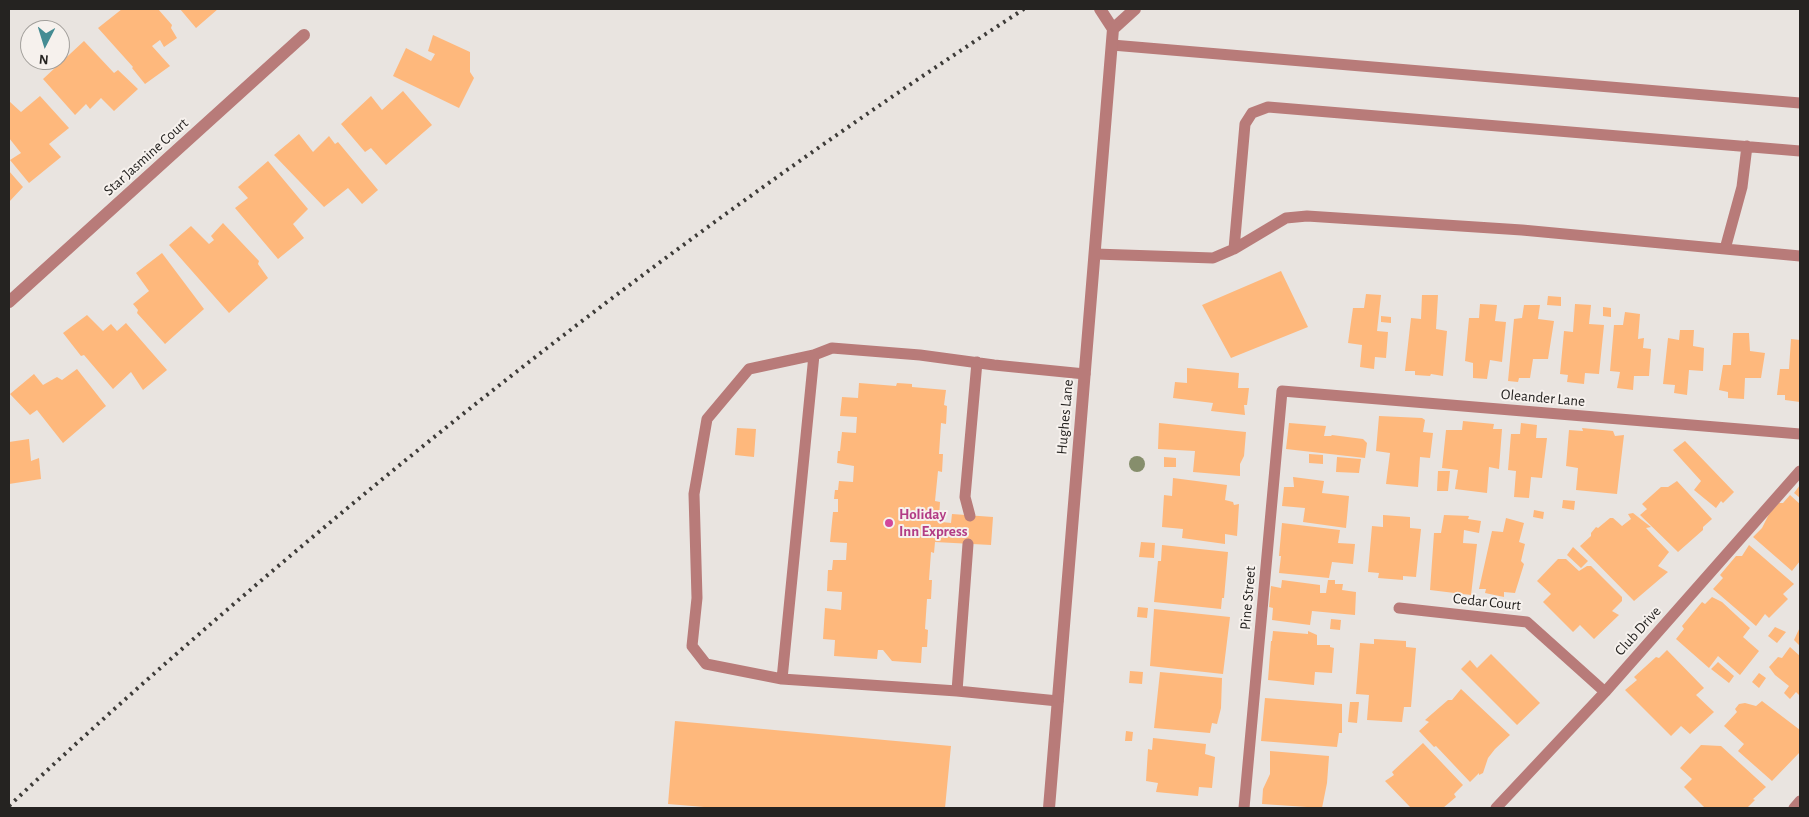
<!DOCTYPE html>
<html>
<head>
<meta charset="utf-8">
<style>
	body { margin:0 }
	#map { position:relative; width:1809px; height:817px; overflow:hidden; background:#e9e4e0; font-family:"Alegreya Sans",sans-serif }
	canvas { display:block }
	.frame { position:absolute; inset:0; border:10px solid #252321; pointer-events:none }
	.north { position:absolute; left:20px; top:20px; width:50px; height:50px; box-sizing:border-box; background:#f6f1ed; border:1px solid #a29f9b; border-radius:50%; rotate:185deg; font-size:14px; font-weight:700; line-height:20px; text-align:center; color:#252321 }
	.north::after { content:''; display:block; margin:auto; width:18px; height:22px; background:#458c93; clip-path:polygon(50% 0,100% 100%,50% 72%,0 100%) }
</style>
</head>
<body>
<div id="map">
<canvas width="1809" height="817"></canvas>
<div class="frame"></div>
<div class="north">N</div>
</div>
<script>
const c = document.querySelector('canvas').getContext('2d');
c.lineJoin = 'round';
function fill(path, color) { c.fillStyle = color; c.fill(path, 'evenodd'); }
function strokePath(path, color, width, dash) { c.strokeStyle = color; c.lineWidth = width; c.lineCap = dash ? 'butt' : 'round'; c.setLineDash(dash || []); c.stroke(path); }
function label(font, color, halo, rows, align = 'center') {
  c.font = font + ' "Alegreya Sans",sans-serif'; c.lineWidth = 4; c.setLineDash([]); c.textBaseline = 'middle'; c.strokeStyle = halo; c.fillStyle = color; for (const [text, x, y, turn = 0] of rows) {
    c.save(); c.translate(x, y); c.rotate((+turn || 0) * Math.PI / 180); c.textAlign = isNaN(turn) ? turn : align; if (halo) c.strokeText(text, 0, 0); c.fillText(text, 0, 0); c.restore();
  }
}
fill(new Path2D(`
	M 122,9 L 158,9 L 172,25 L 171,28 L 177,38 L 164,47 L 160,40 L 152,46 L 170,66 L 145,84 L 132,68 L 133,67 L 98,28 Z
	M 180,9 L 218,9 L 196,28 Z
	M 433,35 L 470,52 L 470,72 L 474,78 L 459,108 L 393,76 L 406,48 L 431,61 L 435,54 L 428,51 Z
	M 84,41 L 114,73 L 118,70 L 138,89 L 114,111 L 101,98 L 90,109 L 86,104 L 75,115 L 43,79 Z
	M 403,91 L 432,125 L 386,165 L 371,148 L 365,152 L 341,124 L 371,96 L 382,110 Z
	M 40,96 L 69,128 L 49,144 L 61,157 L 29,183 L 10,160 L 21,153 L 9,138 L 9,101 L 21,112 Z
	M 299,134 L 313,152 L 329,136 L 335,144 L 338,142 L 378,190 L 362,204 L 348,188 L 324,207 L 274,155 Z
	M 268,161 L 308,209 L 293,224 L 304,238 L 278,259 L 235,208 L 248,198 L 238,187 Z
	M 9,171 L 23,187 L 9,202 Z
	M 223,223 L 259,261 L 258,264 L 268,278 L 229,313 L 169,245 L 191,226 L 209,244 L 214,240 L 211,236 Z
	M 162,253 L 204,309 L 165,344 L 137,313 L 138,310 L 133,304 L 149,291 L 136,273 Z
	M 1281,271 L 1308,327 L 1231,358 L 1202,305 Z
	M 1366,294 L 1381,295 L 1377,331 L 1388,332 L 1386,358 L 1375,357 L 1374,369 L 1360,367 L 1362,345 L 1348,343 L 1353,308 L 1364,308 Z
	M 1422,295 L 1438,295 L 1436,329 L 1447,331 L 1443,376 L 1431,374 L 1430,376 L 1415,375 L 1415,371 L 1405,371 L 1411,318 L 1421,319 Z
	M 1548,296 L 1561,297 L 1561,306 L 1547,305 Z
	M 1480,304 L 1497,305 L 1495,321 L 1506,322 L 1502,362 L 1490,360 L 1487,379 L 1473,378 L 1473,363 L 1465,361 L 1469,318 L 1479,318 Z
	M 1575,304 L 1591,305 L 1589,324 L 1604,325 L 1599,374 L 1585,373 L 1584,384 L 1567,382 L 1568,375 L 1560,374 L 1564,331 L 1573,332 Z
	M 1524,305 L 1540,305 L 1538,319 L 1554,321 L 1548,359 L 1533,359 L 1530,378 L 1519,378 L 1518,382 L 1508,381 L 1514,319 L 1522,318 Z
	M 1603,307 L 1611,308 L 1611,317 L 1603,316 Z
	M 1625,312 L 1640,314 L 1638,339 L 1644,338 L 1643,348 L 1651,349 L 1649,376 L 1634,376 L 1633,390 L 1617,388 L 1620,372 L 1610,371 L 1614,325 L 1623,325 Z
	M 87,315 L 103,331 L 111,324 L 117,331 L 126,323 L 167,370 L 143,390 L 131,372 L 113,389 L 84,355 L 81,356 L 63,333 Z
	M 1381,316 L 1391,317 L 1391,323 L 1381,322 Z
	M 1680,330 L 1694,330 L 1693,346 L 1704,348 L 1703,371 L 1689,370 L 1687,395 L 1674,393 L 1675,385 L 1663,384 L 1668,338 L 1679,340 Z
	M 1733,333 L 1749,333 L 1750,351 L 1765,353 L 1761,378 L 1745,378 L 1744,399 L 1728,398 L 1728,392 L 1719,390 L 1723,365 L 1731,365 Z
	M 1791,339 L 1800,340 L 1800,402 L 1785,400 L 1785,395 L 1777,395 L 1780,369 L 1789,369 Z
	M 1187,368 L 1239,373 L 1238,388 L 1249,388 L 1247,405 L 1244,405 L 1245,415 L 1211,411 L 1213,403 L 1173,398 L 1175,382 L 1187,383 Z
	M 77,369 L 106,406 L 63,443 L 37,410 L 30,415 L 10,394 L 34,374 L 43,385 L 57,377 L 62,380 Z
	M 859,383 L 896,386 L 897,383 L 912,384 L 912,387 L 946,390 L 944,405 L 947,406 L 946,424 L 941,423 L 939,454 L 943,454 L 942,472 L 938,471 L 935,501 L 940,502 L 939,517 L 942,517 L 942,522 L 951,523 L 952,514 L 993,517 L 991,545 L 935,542 L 934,553 L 931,552 L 929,580 L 932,580 L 931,599 L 927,599 L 925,629 L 928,630 L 927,647 L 922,647 L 921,663 L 892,661 L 883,650 L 878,650 L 877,659 L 834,656 L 835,640 L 823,639 L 825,608 L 841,610 L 842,592 L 827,591 L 828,570 L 832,570 L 833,560 L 846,560 L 847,543 L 830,542 L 833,512 L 838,512 L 838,499 L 834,499 L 835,490 L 838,490 L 839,481 L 853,482 L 854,466 L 837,463 L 838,451 L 840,451 L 842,432 L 856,433 L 857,417 L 840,416 L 842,397 L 858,398 Z
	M 1379,416 L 1422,418 L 1425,420 L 1423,432 L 1433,433 L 1430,458 L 1420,457 L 1418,487 L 1386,484 L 1390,453 L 1376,451 Z
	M 1463,421 L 1494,424 L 1493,429 L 1502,429 L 1499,469 L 1489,467 L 1487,493 L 1455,489 L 1458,470 L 1442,468 L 1446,430 L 1462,430 Z
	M 1159,423 L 1246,432 L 1244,456 L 1240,464 L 1240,476 L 1193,472 L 1195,451 L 1158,449 Z
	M 1289,423 L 1326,426 L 1324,436 L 1331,436 L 1332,435 L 1363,439 L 1367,443 L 1365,458 L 1286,449 Z
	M 1521,423 L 1537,425 L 1536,438 L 1547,438 L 1542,478 L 1531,477 L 1529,498 L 1514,497 L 1516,471 L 1508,470 L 1511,434 L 1520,434 Z
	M 737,428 L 756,429 L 754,457 L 735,455 Z
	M 1582,428 L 1613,431 L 1615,436 L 1624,435 L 1617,494 L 1576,490 L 1578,468 L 1566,466 L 1569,430 L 1583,431 Z
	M 29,439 L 31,461 L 39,458 L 41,479 L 9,484 L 9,442 Z
	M 1685,441 L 1734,492 L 1723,503 L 1721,501 L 1716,508 L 1694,490 L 1701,481 L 1673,450 Z
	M 1309,454 L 1323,455 L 1323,464 L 1309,463 Z
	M 1164,457 L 1176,458 L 1176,467 L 1164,467 Z
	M 1337,457 L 1361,459 L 1359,473 L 1336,472 Z
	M 1438,471 L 1450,471 L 1448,491 L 1437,491 Z
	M 1293,477 L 1324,481 L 1322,493 L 1349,496 L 1346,528 L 1303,522 L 1305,508 L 1282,506 L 1284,487 L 1294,487 Z
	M 1173,478 L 1227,485 L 1225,500 L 1233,502 L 1234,505 L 1239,504 L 1237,536 L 1225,534 L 1225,544 L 1182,538 L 1183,529 L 1162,527 L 1164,495 L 1172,496 Z
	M 1677,481 L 1712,519 L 1703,527 L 1703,530 L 1678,552 L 1640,515 L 1647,509 L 1642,504 L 1661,487 L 1668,487 Z
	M 1800,485 L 1800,498 L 1794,493 Z
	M 1790,495 L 1800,504 L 1800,561 L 1792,571 L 1753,537 L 1762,528 L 1769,514 L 1779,503 L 1783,503 Z
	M 1563,500 L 1575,501 L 1574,510 L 1562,508 Z
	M 1534,510 L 1544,512 L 1543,519 L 1533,517 Z
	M 1633,513 L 1651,527 L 1646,528 L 1669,552 L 1658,566 L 1668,572 L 1634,601 L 1580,546 L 1591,536 L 1591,533 L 1596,527 L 1598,528 L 1610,518 L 1613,518 L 1622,526 L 1631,519 L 1628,514 Z
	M 1383,515 L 1410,517 L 1410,528 L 1421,529 L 1416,577 L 1403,576 L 1403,580 L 1378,578 L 1379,573 L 1368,572 L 1372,526 L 1383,527 Z
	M 1444,515 L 1469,516 L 1468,519 L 1481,521 L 1479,533 L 1464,530 L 1463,543 L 1477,544 L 1471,595 L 1430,590 L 1434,533 L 1441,533 Z
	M 1506,518 L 1524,523 L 1519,542 L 1525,544 L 1521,561 L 1524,564 L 1515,593 L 1504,592 L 1504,597 L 1485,593 L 1486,589 L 1479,589 L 1492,531 L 1503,532 Z
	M 1282,523 L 1340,530 L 1338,543 L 1355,544 L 1353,564 L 1332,562 L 1329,578 L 1279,573 L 1281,556 L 1279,556 Z
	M 1141,542 L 1155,543 L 1154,558 L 1139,557 Z
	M 1162,545 L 1228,552 L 1224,598 L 1222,598 L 1221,609 L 1154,602 L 1158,561 L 1161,561 Z
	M 1749,545 L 1794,584 L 1783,594 L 1788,599 L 1769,618 L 1765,614 L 1756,626 L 1713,589 L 1723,578 L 1720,575 L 1736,556 L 1742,556 Z
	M 1573,547 L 1588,561 L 1581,568 L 1567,555 Z
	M 1558,559 L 1566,559 L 1579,571 L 1587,566 L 1591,566 L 1622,597 L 1622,601 L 1612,611 L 1619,615 L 1594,639 L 1580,625 L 1573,632 L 1543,602 L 1551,594 L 1537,581 Z
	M 1282,580 L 1320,585 L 1320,593 L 1326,593 L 1328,580 L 1335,580 L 1335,584 L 1343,584 L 1342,590 L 1356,592 L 1355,615 L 1312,611 L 1310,625 L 1272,620 L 1273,608 L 1269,607 L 1271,586 L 1281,588 Z
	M 1712,597 L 1722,602 L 1750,628 L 1743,637 L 1759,651 L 1740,675 L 1718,656 L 1709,668 L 1676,639 L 1684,629 L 1682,626 L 1702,602 L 1705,604 Z
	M 1138,607 L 1148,608 L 1147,618 L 1137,617 Z
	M 1154,609 L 1230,617 L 1223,674 L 1150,666 Z
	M 1331,619 L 1341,620 L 1340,630 L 1330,629 Z
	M 1775,627 L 1786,632 L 1777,643 L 1768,636 Z
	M 1800,627 L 1800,646 L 1794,640 Z
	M 1273,631 L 1308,634 L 1308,631 L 1317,635 L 1317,645 L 1330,645 L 1330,647 L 1334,648 L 1332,673 L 1315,672 L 1314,685 L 1268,680 L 1271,641 L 1272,641 Z
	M 1374,639 L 1406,641 L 1406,647 L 1416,648 L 1411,707 L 1404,707 L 1402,722 L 1367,720 L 1369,695 L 1356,694 L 1360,643 L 1374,644 Z
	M 1790,647 L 1800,656 L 1800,696 L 1796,692 L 1790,699 L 1784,693 L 1789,686 L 1775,675 L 1769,667 L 1778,657 L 1782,658 Z
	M 1667,650 L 1704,688 L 1696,695 L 1714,712 L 1690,734 L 1681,726 L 1671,736 L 1625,690 L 1637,680 L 1634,677 L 1656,657 L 1659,658 Z
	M 1491,654 L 1540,703 L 1517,725 L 1461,669 L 1470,660 L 1477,668 Z
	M 1718,662 L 1734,676 L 1729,683 L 1711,669 Z
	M 1130,671 L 1143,672 L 1142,684 L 1129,683 Z
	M 1160,672 L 1222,678 L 1221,708 L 1217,724 L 1212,723 L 1210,733 L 1154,728 Z
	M 1759,673 L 1766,678 L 1759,688 L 1752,682 Z
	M 1461,689 L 1510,735 L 1495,749 L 1488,758 L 1483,773 L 1479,775 L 1479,773 L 1470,782 L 1436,746 L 1434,747 L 1419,731 L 1429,722 L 1425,720 L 1448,700 L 1452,700 Z
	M 1265,698 L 1342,704 L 1342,733 L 1339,733 L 1337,747 L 1261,741 Z
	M 1762,701 L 1800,730 L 1800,752 L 1772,781 L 1738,751 L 1744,744 L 1724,726 L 1737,712 L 1735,709 L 1739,704 L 1745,703 L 1756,706 Z
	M 1350,702 L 1359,702 L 1357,723 L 1348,722 Z
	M 675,721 L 951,746 L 945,808 L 716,808 L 668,804 Z
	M 1126,731 L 1133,732 L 1132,741 L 1125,741 Z
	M 1153,738 L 1206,744 L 1205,754 L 1215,757 L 1212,788 L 1199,787 L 1198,796 L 1156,792 L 1158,783 L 1146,781 L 1148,749 L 1152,750 Z
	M 1423,743 L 1463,785 L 1454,794 L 1456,797 L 1443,808 L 1411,808 L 1385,781 L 1394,775 L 1392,772 Z
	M 1701,745 L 1721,746 L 1766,787 L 1753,799 L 1755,800 L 1747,808 L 1705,808 L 1684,787 L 1692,779 L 1680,768 Z
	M 1270,751 L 1329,756 L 1327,783 L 1322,808 L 1262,804 L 1263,789 L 1270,774 Z`), '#feb87c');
strokePath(new Path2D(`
	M 1112,45 L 1800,103
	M 1234,249 L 1245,124 L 1252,113 L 1268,107 L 1800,151
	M 1725,249 L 1742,187 L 1747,146
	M 1095,254 L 1213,258 L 1234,249 L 1286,218 L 1307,216 L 1522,230 L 1800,256
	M 970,516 L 965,497 L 977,362
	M 1399,608 L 1527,622 L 1605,692
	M 782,679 L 706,664 L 692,646 L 697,598 L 694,494 L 707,419 L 749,369 L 814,355
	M 957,691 L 968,544
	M 1058,701 L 957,691 L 782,679 L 814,355 L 832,348 L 920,355 L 994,365 L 1085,374
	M 1244,808 L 1282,391 L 1800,434
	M 1496,808 L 1605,692 L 1800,471
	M 1794,808 L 1800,801`), '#b87b79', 11);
strokePath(new Path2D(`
	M 9,302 L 304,35`), '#b87b79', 12);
strokePath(new Path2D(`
	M 1113,29 L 1135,9
	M 1049,808 L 1113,29 L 1100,9`), '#b87b79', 12);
strokePath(new Path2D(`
	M 9,806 C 130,692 256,583 385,477 C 589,310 802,153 1024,9`), '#3d3b38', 4, [2.5, 5]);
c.fillStyle = '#868e6c';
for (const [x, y] of [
	[1137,464]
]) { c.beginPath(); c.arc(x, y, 8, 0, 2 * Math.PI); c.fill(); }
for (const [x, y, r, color] of [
	[889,523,5,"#d1479c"]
]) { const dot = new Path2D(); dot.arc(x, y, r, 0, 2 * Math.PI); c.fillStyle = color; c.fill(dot); strokePath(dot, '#f6f1ed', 2); }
label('15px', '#252321', '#f6f1ed', [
	["Star Jasmine Court",146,157,-42],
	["Oleander Lane",1543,398,5],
	["Hughes Lane",1065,417,-85],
	["Pine Street",1248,598,-85],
	["Cedar Court",1487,602,6],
	["Club Drive",1638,631,-48]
]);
label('bold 15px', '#b23c85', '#f6f1ed', [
	["Holiday",899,514],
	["Inn Express",899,531]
], 'left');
</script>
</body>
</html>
